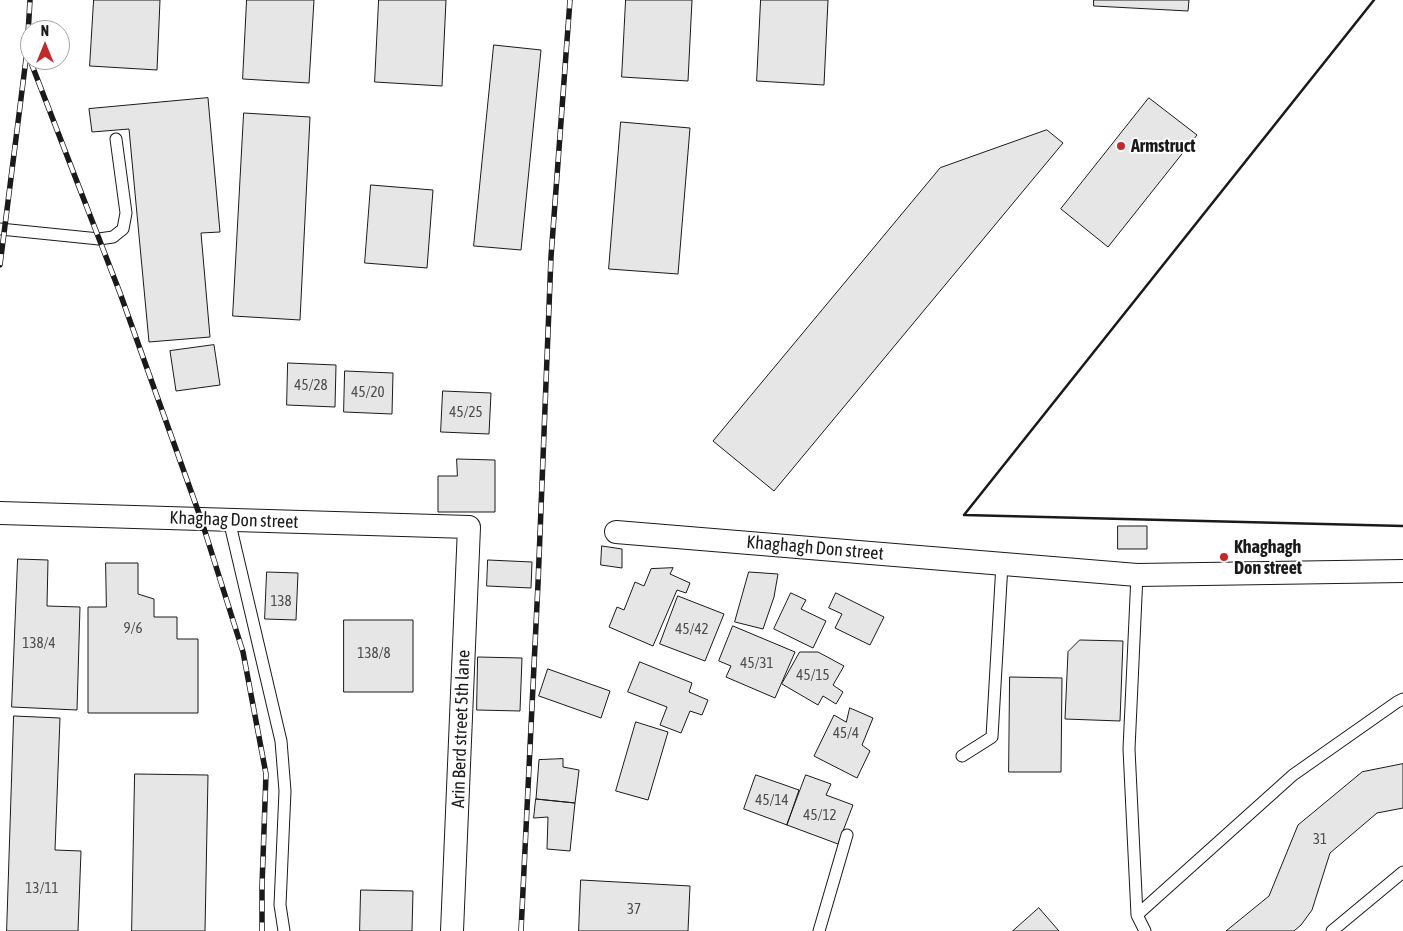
<!DOCTYPE html>
<html>
<head>
<meta charset="utf-8">
<style>
	body { margin:0 }
	#map { position:relative; width:1403px; height:931px; overflow:hidden; background:#fff; font-family:"Asap Condensed",sans-serif }
	canvas { display:block }
	.north { position:absolute; left:20px; top:20px; width:50px; height:50px; box-sizing:border-box; background:#fff; border:1px solid #a3a3a3; border-radius:50%; rotate:0deg; font-size:14px; font-weight:700; line-height:20px; text-align:center; color:#1a1a1a }
	.north::after { content:''; display:block; margin:auto; width:18px; height:22px; background:#c62828; clip-path:polygon(50% 0,100% 100%,50% 72%,0 100%) }
</style>
</head>
<body>
<div id="map">
<canvas width="1403" height="931"></canvas>
<div class="north">N</div>
</div>
<script>
const c = document.querySelector('canvas').getContext('2d');
c.lineJoin = 'round';
function fill(path, color) { c.fillStyle = color; c.fill(path, 'evenodd'); }
function strokePath(path, color, width, dash) { c.strokeStyle = color; c.lineWidth = width; c.lineCap = dash ? 'butt' : 'round'; c.setLineDash(dash || []); c.stroke(path); }
function label(font, color, halo, rows, align = 'center') {
  c.font = font + ' "Asap Condensed",sans-serif'; c.lineWidth = 4; c.setLineDash([]); c.textBaseline = 'middle'; c.strokeStyle = halo; c.fillStyle = color; for (const [text, x, y, turn = 0] of rows) {
    c.save(); c.translate(x, y); c.rotate((+turn || 0) * Math.PI / 180); c.textAlign = isNaN(turn) ? turn : align; if (halo) c.strokeText(text, 0, 0); c.fillText(text, 0, 0); c.restore();
  }
}
const building = new Path2D(`
	M 94,0 L 160,0 L 157,70 L 90,66 Z
	M 247,0 L 314,0 L 309,83 L 243,79 Z
	M 379,0 L 446,0 L 442,86 L 375,82 Z
	M 626,0 L 692,0 L 688,81 L 622,77 Z
	M 761,0 L 828,0 L 824,85 L 757,81 Z
	M 1094,0 L 1189,0 L 1188,11 L 1094,6 Z
	M 494,45 L 541,50 L 521,250 L 474,246 Z
	M 208,98 L 220,232 L 201,233 L 210,337 L 149,342 L 129,129 L 92,132 L 89,109 Z
	M 1149,98 L 1197,135 L 1108,247 L 1061,209 Z
	M 244,113 L 310,117 L 300,320 L 233,316 Z
	M 621,122 L 690,128 L 678,274 L 609,269 Z
	M 1047,130 L 1063,143 L 774,491 L 713,441 L 940,168 Z
	M 371,185 L 433,190 L 427,268 L 365,263 Z
	M 214,345 L 220,385 L 176,391 L 170,351 Z
	M 288,363 L 336,365 L 335,407 L 287,405 Z
	M 345,371 L 393,373 L 392,414 L 344,412 Z
	M 443,391 L 491,393 L 489,434 L 441,432 Z
	M 457,459 L 495,460 L 495,512 L 438,512 L 438,476 L 457,476 Z
	M 1118,526 L 1147,526 L 1147,549 L 1118,549 Z
	M 602,546 L 622,549 L 622,568 L 601,565 Z
	M 18,559 L 48,560 L 47,606 L 80,607 L 77,710 L 12,707 Z
	M 488,560 L 532,562 L 531,588 L 487,586 Z
	M 106,563 L 138,563 L 138,594 L 154,599 L 154,617 L 177,617 L 177,639 L 198,639 L 198,713 L 88,713 L 88,607 L 106,607 Z
	M 673,568 L 670,574 L 690,583 L 686,593 L 677,590 L 653,646 L 609,627 L 617,607 L 624,610 L 635,582 L 644,586 L 651,569 Z
	M 267,572 L 298,573 L 296,620 L 265,619 Z
	M 749,572 L 778,574 L 774,597 L 763,629 L 735,622 Z
	M 791,593 L 806,600 L 801,609 L 826,621 L 813,648 L 774,629 Z
	M 836,593 L 884,617 L 870,645 L 835,628 L 842,614 L 829,608 Z
	M 678,596 L 724,614 L 705,661 L 660,644 Z
	M 344,620 L 413,620 L 413,692 L 344,692 Z
	M 733,626 L 795,652 L 775,698 L 726,677 L 731,666 L 719,661 Z
	M 1080,640 L 1123,641 L 1120,721 L 1065,719 L 1068,652 Z
	M 800,652 L 818,652 L 844,666 L 833,685 L 843,692 L 836,704 L 823,696 L 818,705 L 782,684 Z
	M 478,657 L 522,658 L 520,711 L 477,710 Z
	M 640,662 L 692,683 L 689,692 L 708,700 L 702,715 L 690,711 L 681,733 L 660,725 L 667,707 L 628,692 Z
	M 548,669 L 610,691 L 601,718 L 539,696 Z
	M 1010,677 L 1062,678 L 1061,772 L 1009,772 Z
	M 850,708 L 873,718 L 862,745 L 870,751 L 857,778 L 814,756 L 834,715 L 846,722 Z
	M 14,716 L 60,718 L 55,850 L 81,851 L 78,931 L 7,931 Z
	M 636,722 L 668,732 L 648,800 L 616,791 Z
	M 563,759 L 563,767 L 579,770 L 575,803 L 536,799 L 539,760 Z
	M 1403,764 L 1403,808 L 1377,813 L 1330,853 L 1312,910 L 1301,925 L 1294,931 L 1226,931 L 1269,896 L 1298,825 L 1362,772 Z
	M 135,774 L 208,775 L 205,931 L 132,931 Z
	M 756,775 L 799,790 L 787,825 L 744,809 Z
	M 806,775 L 831,784 L 826,795 L 853,805 L 838,844 L 787,825 Z
	M 536,799 L 575,803 L 570,851 L 547,849 L 548,817 L 534,818 Z
	M 581,880 L 690,886 L 688,931 L 579,931 Z
	M 361,890 L 413,891 L 412,931 L 360,931 Z
	M 1039,908 L 1059,931 L 1013,931 Z`);
fill(building, '#e6e6e6');
strokePath(building, '#1a1a1a', 1);
const service = new Path2D(`
	M 0,229 L 99,239 L 113,237 L 123,229 L 126,213 L 116,139
	M 229,520 L 281,741 L 285,791 L 280,905 L 284,931
	M 1137,575 L 1129,749 L 1137,915 L 1145,931
	M 962,756 L 992,737 L 1002,564
	M 1137,915 L 1293,775 L 1397,702 L 1403,699
	M 819,931 L 847,835
	M 1332,931 L 1403,872`);
const minor = new Path2D(`
	M 0,513 L 469,527 L 452,931
	M 616,532 L 1137,575 L 1403,571`);
strokePath(service, '#1a1a1a', 13);
strokePath(minor, '#1a1a1a', 24);
strokePath(service, '#fff', 11);
strokePath(minor, '#fff', 22);
const rail = new Path2D(`
	M 29,57 L 27,51 L 30,0
	M 30,60 L 120,293 L 201,519 L 243,652 L 266,774 L 262,886 L 262,931
	M 0,265 L 27,51
	M 521,931 L 538,584 L 551,257 L 570,0`);
strokePath(rail, '#1a1a1a', 5.5);
strokePath(rail, '#fff', 4, [11]);
strokePath(new Path2D(`
	M 1374,0 L 964,515 L 1403,526`), '#1a1a1a', 2.5);
for (const [x, y, r, color] of [
	[1121,146,5,"#c62828"],
	[1224,557,5,"#c62828"]
]) { const dot = new Path2D(); dot.arc(x, y, r, 0, 2 * Math.PI); c.fillStyle = color; c.fill(dot); strokePath(dot, '#fff', 2); }
label('15px', '#4d4d4d', null, [
	["45/28",311,385],
	["45/20",368,392],
	["45/25",466,412],
	["138",281,601],
	["9/6",133,628],
	["45/42",692,629],
	["138/4",39,643],
	["138/8",374,653],
	["45/31",757,663],
	["45/15",813,675],
	["45/4",846,733],
	["45/14",772,800],
	["45/12",820,815],
	["31",1320,839],
	["13/11",42,888],
	["37",634,909]
]);
label('bold 18px', '#1a1a1a', '#fff', [
	["Armstruct",1131,146],
	["Khaghagh",1234,547],
	["Don street",1234,568]
], 'left');
label('18px', '#1a1a1a', '#fff', [
	["Khaghag Don street",234,520,2],
	["Khaghagh Don street",815,548,5],
	["Arin Berd street 5th lane",461,729,-88]
]);
</script>
</body>
</html>
